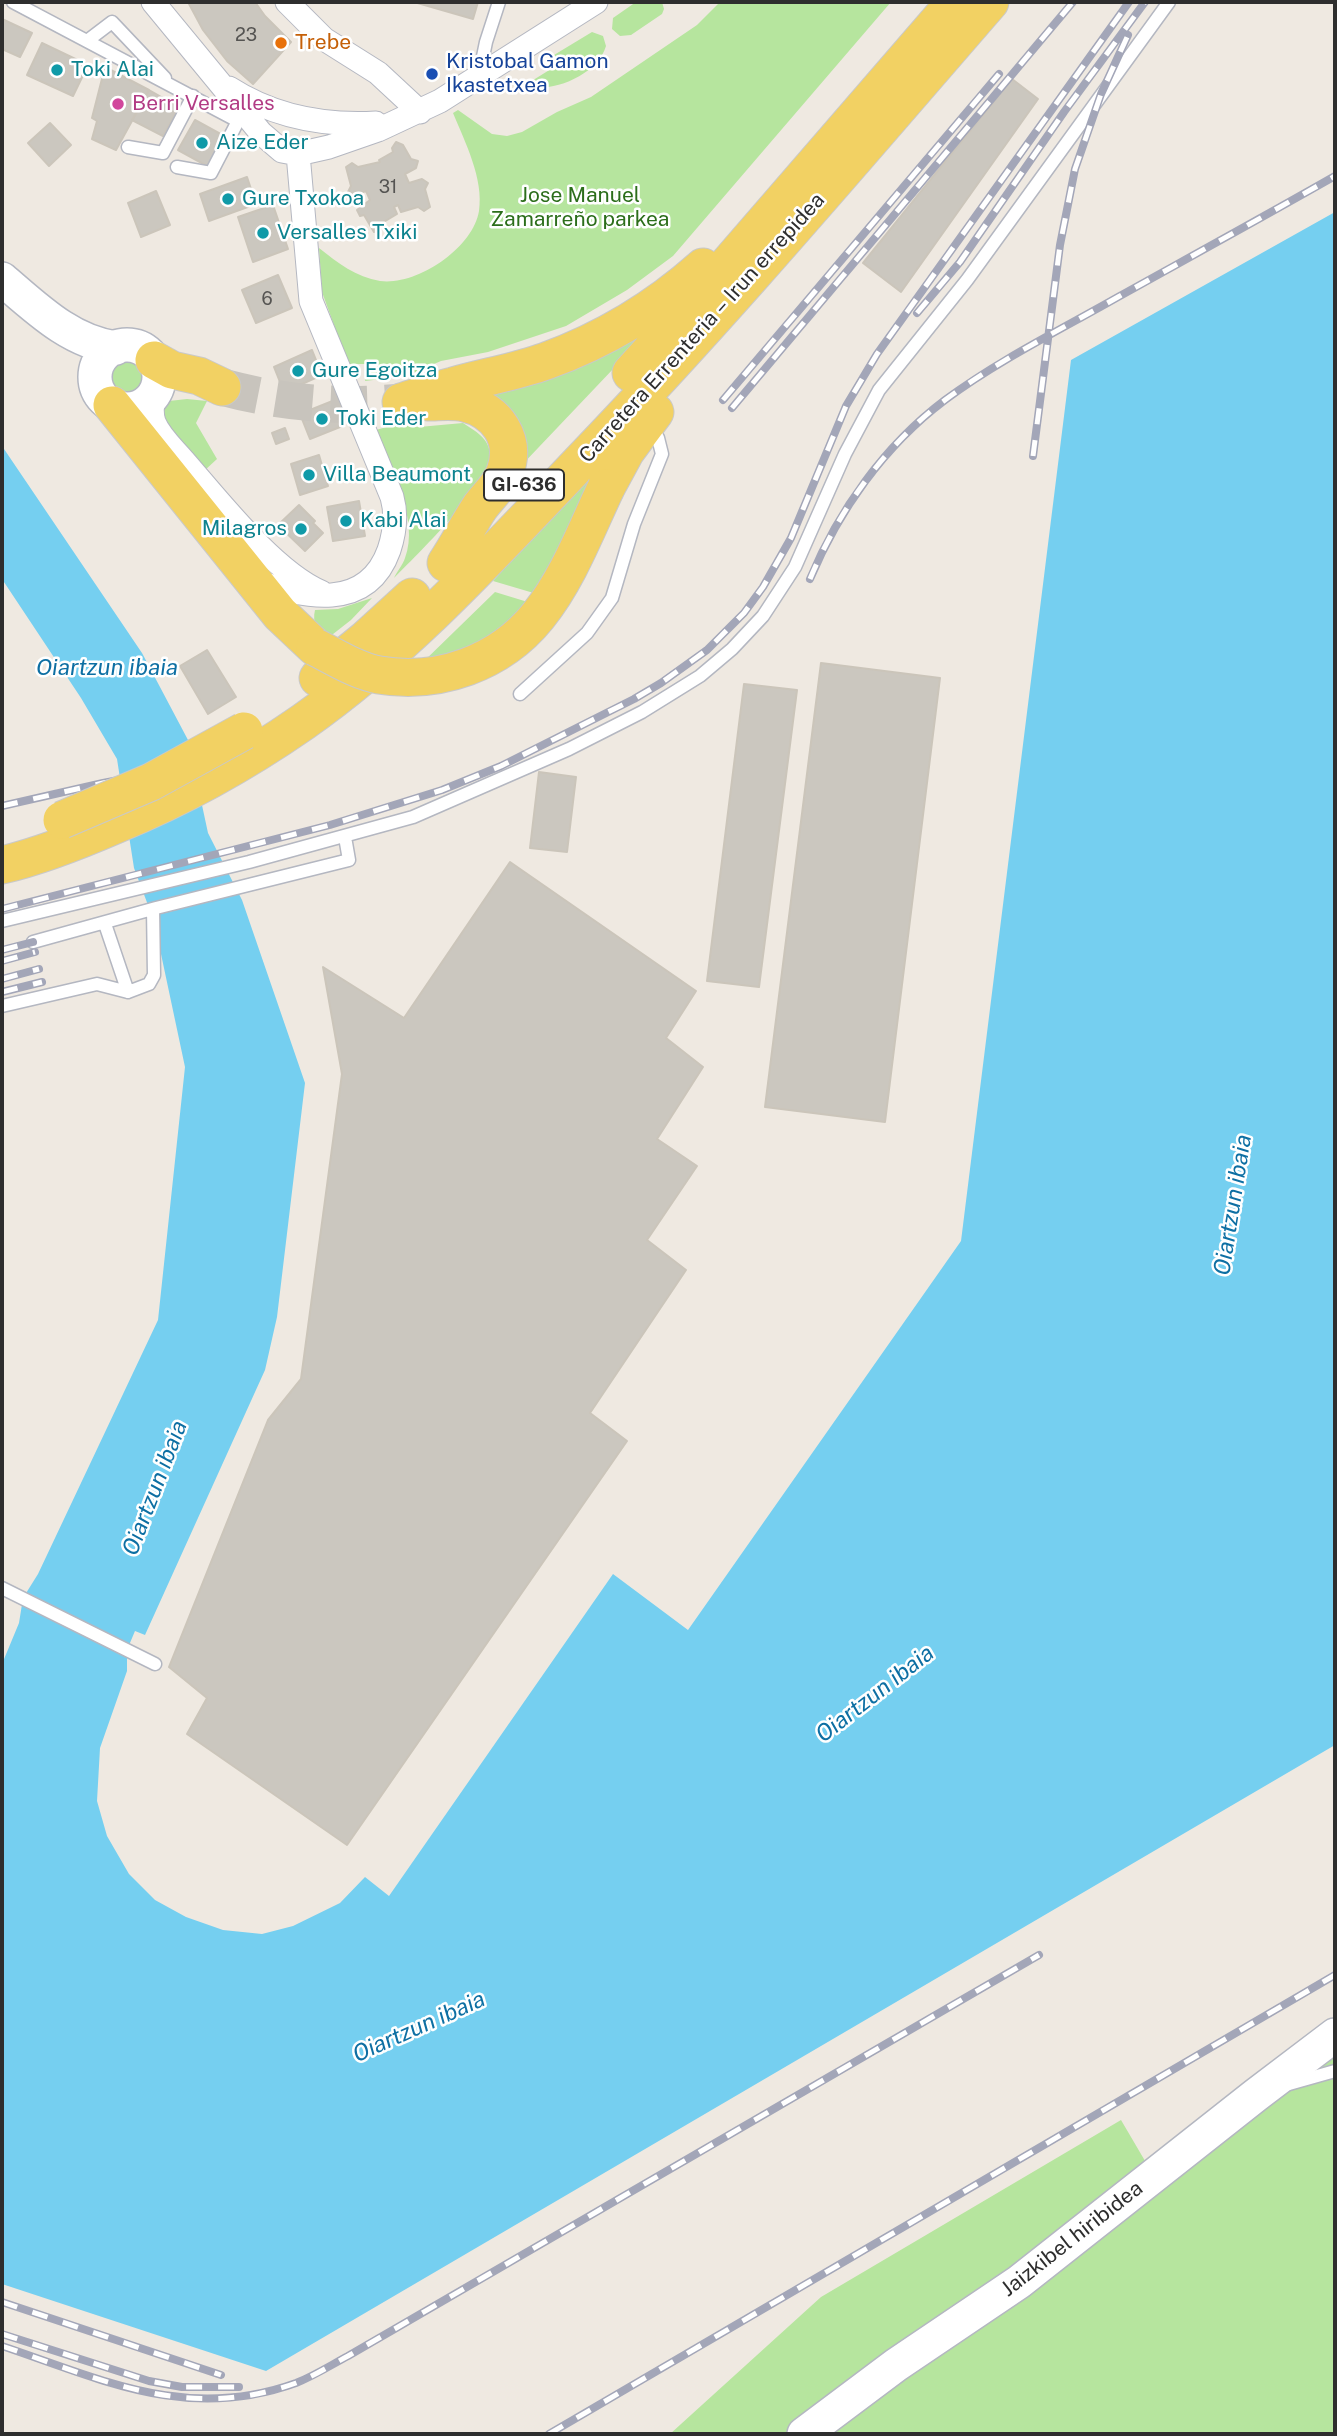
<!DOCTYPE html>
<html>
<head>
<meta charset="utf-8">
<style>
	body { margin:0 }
	#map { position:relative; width:1337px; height:2436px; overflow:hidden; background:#efe9e1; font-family:"Public Sans",sans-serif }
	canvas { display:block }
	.frame { position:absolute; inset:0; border:4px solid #2e2e2e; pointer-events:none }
</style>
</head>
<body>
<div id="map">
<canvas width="1337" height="2436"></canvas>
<div class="frame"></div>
</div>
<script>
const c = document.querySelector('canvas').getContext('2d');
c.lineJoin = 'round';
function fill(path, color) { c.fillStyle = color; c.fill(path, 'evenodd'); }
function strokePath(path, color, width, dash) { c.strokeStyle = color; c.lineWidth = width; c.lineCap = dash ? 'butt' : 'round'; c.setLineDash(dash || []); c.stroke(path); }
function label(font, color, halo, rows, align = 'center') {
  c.font = font + ' "Public Sans",sans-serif'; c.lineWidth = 5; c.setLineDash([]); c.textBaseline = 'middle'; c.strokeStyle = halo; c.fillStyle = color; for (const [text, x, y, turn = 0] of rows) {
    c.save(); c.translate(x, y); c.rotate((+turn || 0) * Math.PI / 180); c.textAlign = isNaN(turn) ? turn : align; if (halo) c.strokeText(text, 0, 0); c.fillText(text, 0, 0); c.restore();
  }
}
fill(new Path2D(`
	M 636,2 L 662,2 L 664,9 L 662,14 L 631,35 L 620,36 L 612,29 L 613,18 Z
	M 720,2 L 891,2 L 673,256 L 627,290 L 566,326 L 488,352 L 441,361 L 406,376 L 365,381 L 369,364 L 348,364 L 322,292 L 319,248 C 338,263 356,277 380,281 C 417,286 473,248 479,211 C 484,179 465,142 453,113 L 458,110 L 492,134 L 507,136 L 522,132 L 557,112 L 591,97 L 697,25 Z
	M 592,32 L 603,36 L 606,46 C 598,74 555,92 529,87 L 530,82 L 551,69 L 554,55 Z
	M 672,307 L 519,468 L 481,397 Z
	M110 378a17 17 0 1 1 34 0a17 17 0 1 1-34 0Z
	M 187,399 L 207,401 L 196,423 L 217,459 L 204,471 L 163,423 L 162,406 L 169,401 Z
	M 463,423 C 475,431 489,438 490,454 C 492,482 415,557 394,578 C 397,571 403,565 405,558 C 420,520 390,466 376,430 L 397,424 L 419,427 Z
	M 612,456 L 537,594 L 493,581 L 569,498 Z
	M 495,592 L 531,603 L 495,642 L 419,666 Z
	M 372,598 L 351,620 L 328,638 C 317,630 312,623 315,610 L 338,609 Z
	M 1335,2053 L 1335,2434 L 670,2434 L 821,2297 L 1121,2120 L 1158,2183 Z`), '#b6e59e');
fill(new Path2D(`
	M 1335,212 L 1335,1745 L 266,2371 L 2,2284 L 2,1664 L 19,1623 L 23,1598 L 38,1574 L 158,1320 L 185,1067 L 154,921 L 134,868 L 117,759 L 81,698 L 2,579 L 2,446 L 142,653 L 188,740 L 208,833 L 242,900 L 305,1083 L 277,1317 L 265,1370 L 145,1635 L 135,1631 L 127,1650 L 127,1671 L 100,1748 L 97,1801 L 107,1836 L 129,1874 L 155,1900 L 186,1917 L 223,1930 L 262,1934 L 293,1926 L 340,1903 L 365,1877 L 389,1896 L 613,1574 L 688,1630 L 961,1241 L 1071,360 Z`), '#75cff0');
const building = new Path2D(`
	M 188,2 L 255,2 L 265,16 L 291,42 L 253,84 L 227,61 L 203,30 Z
	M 414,2 L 478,2 L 473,19 Z
	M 2,19 L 32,33 L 20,57 L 2,49 Z
	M 42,43 L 88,65 L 73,96 L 27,75 Z
	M 105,67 L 149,90 L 116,150 L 92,139 L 97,121 L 92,118 Z
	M 1012,79 L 1038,99 L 901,292 L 863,263 Z
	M 149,90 L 179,107 L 163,136 L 132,120 Z
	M 195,120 L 226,137 L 209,167 L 178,150 Z
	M 50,123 L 71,145 L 49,166 L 28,143 Z
	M 396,142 L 403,145 L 411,159 L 418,161 L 416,168 L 405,174 L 409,183 L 422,179 L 428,183 L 425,189 L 430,207 L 424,211 L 418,207 L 401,212 L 398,205 L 394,207 L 397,214 L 382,223 L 381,230 L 374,232 L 364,215 L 360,216 L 357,210 L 370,200 L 366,191 L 354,195 L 348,192 L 351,186 L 346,167 L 352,163 L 358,167 L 380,162 L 379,160 L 393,152 L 392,148 Z
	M 247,177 L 256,204 L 209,221 L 200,194 Z
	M 156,191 L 170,225 L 141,237 L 128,203 Z
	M 273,205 L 288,249 L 253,262 L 238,217 Z
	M 278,275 L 292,308 L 256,323 L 242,290 Z
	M 312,350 L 322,375 L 284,392 L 274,367 Z
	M 335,400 L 345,425 L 310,439 L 300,414 Z
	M 285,428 L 289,439 L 276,444 L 272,433 Z
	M 319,455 L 328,486 L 300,495 L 291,464 Z
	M 359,501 L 365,536 L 333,541 L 327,507 Z
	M 299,505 L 315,521 L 313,523 L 323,533 L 305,551 L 278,525 Z
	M 207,650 L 236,697 L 208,714 L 180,666 Z
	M 821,663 L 940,678 L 885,1122 L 765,1107 Z
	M 744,684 L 797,690 L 759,987 L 707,981 Z
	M 539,772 L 576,777 L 567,852 L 530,848 Z
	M 510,862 L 696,991 L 666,1038 L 703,1067 L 657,1139 L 697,1166 L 647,1240 L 686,1270 L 590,1413 L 627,1441 L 347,1845 L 187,1734 L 207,1698 L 169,1667 L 268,1420 L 301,1379 L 342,1074 L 323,967 L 404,1018 Z`);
fill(building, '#cbc7bf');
strokePath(building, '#cbc5ba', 2);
strokePath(new Path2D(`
	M 222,387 C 282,403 339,408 401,402`), '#c8c4bd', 37, [37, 18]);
const lane = new Path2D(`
	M 13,2 L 238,121 L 249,120
	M 87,41 L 112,22 L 165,78
	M 479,76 L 486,42 L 499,2
	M 128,147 L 163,153 L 193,96
	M 177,167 L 211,173 L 238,121
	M 520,694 L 587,633 L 612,598 L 634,524 L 662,454 L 658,438 L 650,424
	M 2,921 L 249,862 L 413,817 L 569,749 L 642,712 L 700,676 L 732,649 L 763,616 L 795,567 L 845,454 L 879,390 L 967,280 L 1169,2
	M 105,924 L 128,992
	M 33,942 L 156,908 L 349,860 L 345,837
	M 2,1006 L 97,984 L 128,992 L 149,984 L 154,975 L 153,909
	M 2,1588 L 155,1664
	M 1289,2084 L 1335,2071`);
const street = new Path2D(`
	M 153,2 L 261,133 L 282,151 L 298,154 L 329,147 L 378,130 L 440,101 L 596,2
	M 287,2 L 324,39 L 378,73 L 420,112
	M 229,88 C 274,117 324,126 376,123
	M 154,396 C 152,405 151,413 154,422 C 160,437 174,449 184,461 C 218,500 274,572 321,592
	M 254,580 C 303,598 367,612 389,550 C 395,532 397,515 392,497 L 311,301 L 298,154`);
const secondary = new Path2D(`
	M 2,279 C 36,308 70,342 116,348
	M95 377a32 32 0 1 1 64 0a32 32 0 1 1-64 0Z
	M 804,2434 L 896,2365 L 1019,2282 L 1256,2095 L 1335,2035`);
const primary = new Path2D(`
	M 154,360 L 172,370 L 199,376 L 222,387
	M 631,373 L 697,300 L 955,2
	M 401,402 C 418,397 435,390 453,386 C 484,377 516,372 546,361 C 604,340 657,308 703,267
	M 427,402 C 439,402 453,400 465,403 C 497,411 517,439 505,472 C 500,486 488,496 480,507 C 468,525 458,545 446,563
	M 112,405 L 280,614 L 315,647
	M 606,488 L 626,451 L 655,412
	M 318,678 L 366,639 L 412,597
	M 2,865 C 41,856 78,841 115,825 C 181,798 244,763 303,722 C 408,648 497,549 585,457 C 726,310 857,155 990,2`);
strokePath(lane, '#b4b7c1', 15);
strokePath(street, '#b4b7c1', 25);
strokePath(secondary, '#b4b7c1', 36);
strokePath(primary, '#c9c9c9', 39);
strokePath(lane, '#fff', 12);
strokePath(street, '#fff', 23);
strokePath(secondary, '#fff', 33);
strokePath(primary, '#f2d163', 37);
const rail = new Path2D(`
	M 917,313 L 960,262 L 1064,112 L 1145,2
	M 723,400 L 999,74
	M 732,408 L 1073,2
	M 1033,456 L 1060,245 L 1075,169 L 1101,94 L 1128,35
	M 810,579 C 839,510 884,446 945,400 C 999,360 1060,330 1118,297 C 1190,257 1263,217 1335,176
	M 2,806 L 103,783 L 202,764
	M 2,909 L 330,825 L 442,790 L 501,766 L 634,699 L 661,683 L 707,650 L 744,613 L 763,587 L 791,538 L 846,406 L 877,354 L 1129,2
	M 2,950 L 33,942
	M 2,961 L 35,952
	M 2,979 L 39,969
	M 2,992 L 42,982
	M 2,2302 L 221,2375
	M 2,2334 L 149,2381 L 182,2387 L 239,2387
	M 2,2346 C 103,2380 188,2422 296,2383 C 314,2376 331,2365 348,2356 L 1039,1955
	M 549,2434 L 1335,1975`);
strokePath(rail, '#a3a6b8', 8);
strokePath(rail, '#fff', 5, [16]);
const primaryBridge = new Path2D(`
	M 315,647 C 335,657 357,671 379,675 C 439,685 500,663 538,616 C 568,579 586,530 606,488
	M 62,820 L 151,782 L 244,731`);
strokePath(primaryBridge, '#c9c9c9', 39, []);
strokePath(primaryBridge, '#f2d163', 37);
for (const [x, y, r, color] of [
	[281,43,7,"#e8710a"],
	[57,70,7,"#0f9aa8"],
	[432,74,7,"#1a4fb4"],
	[118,104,7,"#d1479c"],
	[202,143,7,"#0f9aa8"],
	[228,199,7,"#0f9aa8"],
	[263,233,7,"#0f9aa8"],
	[298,371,7,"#0f9aa8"],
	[322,419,7,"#0f9aa8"],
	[309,475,7,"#0f9aa8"],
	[346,521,7,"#0f9aa8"],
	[301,529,7,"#0f9aa8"]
]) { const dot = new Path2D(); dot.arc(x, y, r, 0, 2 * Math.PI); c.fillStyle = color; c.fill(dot); strokePath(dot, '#fff', 2.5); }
label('18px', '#555452', null, [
	["23",246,35],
	["31",388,187],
	["6",267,299]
]);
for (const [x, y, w] of [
	[524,485,80]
]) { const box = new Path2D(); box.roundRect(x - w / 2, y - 15.5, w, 31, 5); c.fillStyle = '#fff'; c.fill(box); strokePath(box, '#2e2e2e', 2); }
label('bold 19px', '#2e2e2e', null, [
	["GI-636",524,485]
]);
label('21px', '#c56008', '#fff', [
	["Trebe",295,43]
], 'left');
label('21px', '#164399', '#fff', [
	["Kristobal Gamon",446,62],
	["Ikastetxea",446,86]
], 'left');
label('21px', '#0d838f', '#fff', [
	["Toki Alai",71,70],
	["Aize Eder",216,143],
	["Gure Txokoa",242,199],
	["Versalles Txiki",277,233],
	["Gure Egoitza",312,371],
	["Toki Eder",336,419],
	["Villa Beaumont",323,475],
	["Kabi Alai",360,521],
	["Milagros",287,529,"right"]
], 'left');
label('21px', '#b23c85', '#fff', [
	["Berri Versalles",132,104]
], 'left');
label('21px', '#2c6e1b', '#fff', [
	["Jose Manuel",580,196],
	["Zamarreño parkea",580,220]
]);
label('21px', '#2e2e2e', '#fff', [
	["Carretera Errenteria – Irun errepidea",702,328,-48],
	["Jaizkibel hiribidea",1072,2239,-38]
]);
label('italic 23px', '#0d6fa3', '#fff', [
	["Oiartzun ibaia",107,668],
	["Oiartzun ibaia",1233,1205,-81],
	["Oiartzun ibaia",155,1488,-69],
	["Oiartzun ibaia",875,1694,-38],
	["Oiartzun ibaia",419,2027,-24]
]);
</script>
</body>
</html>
